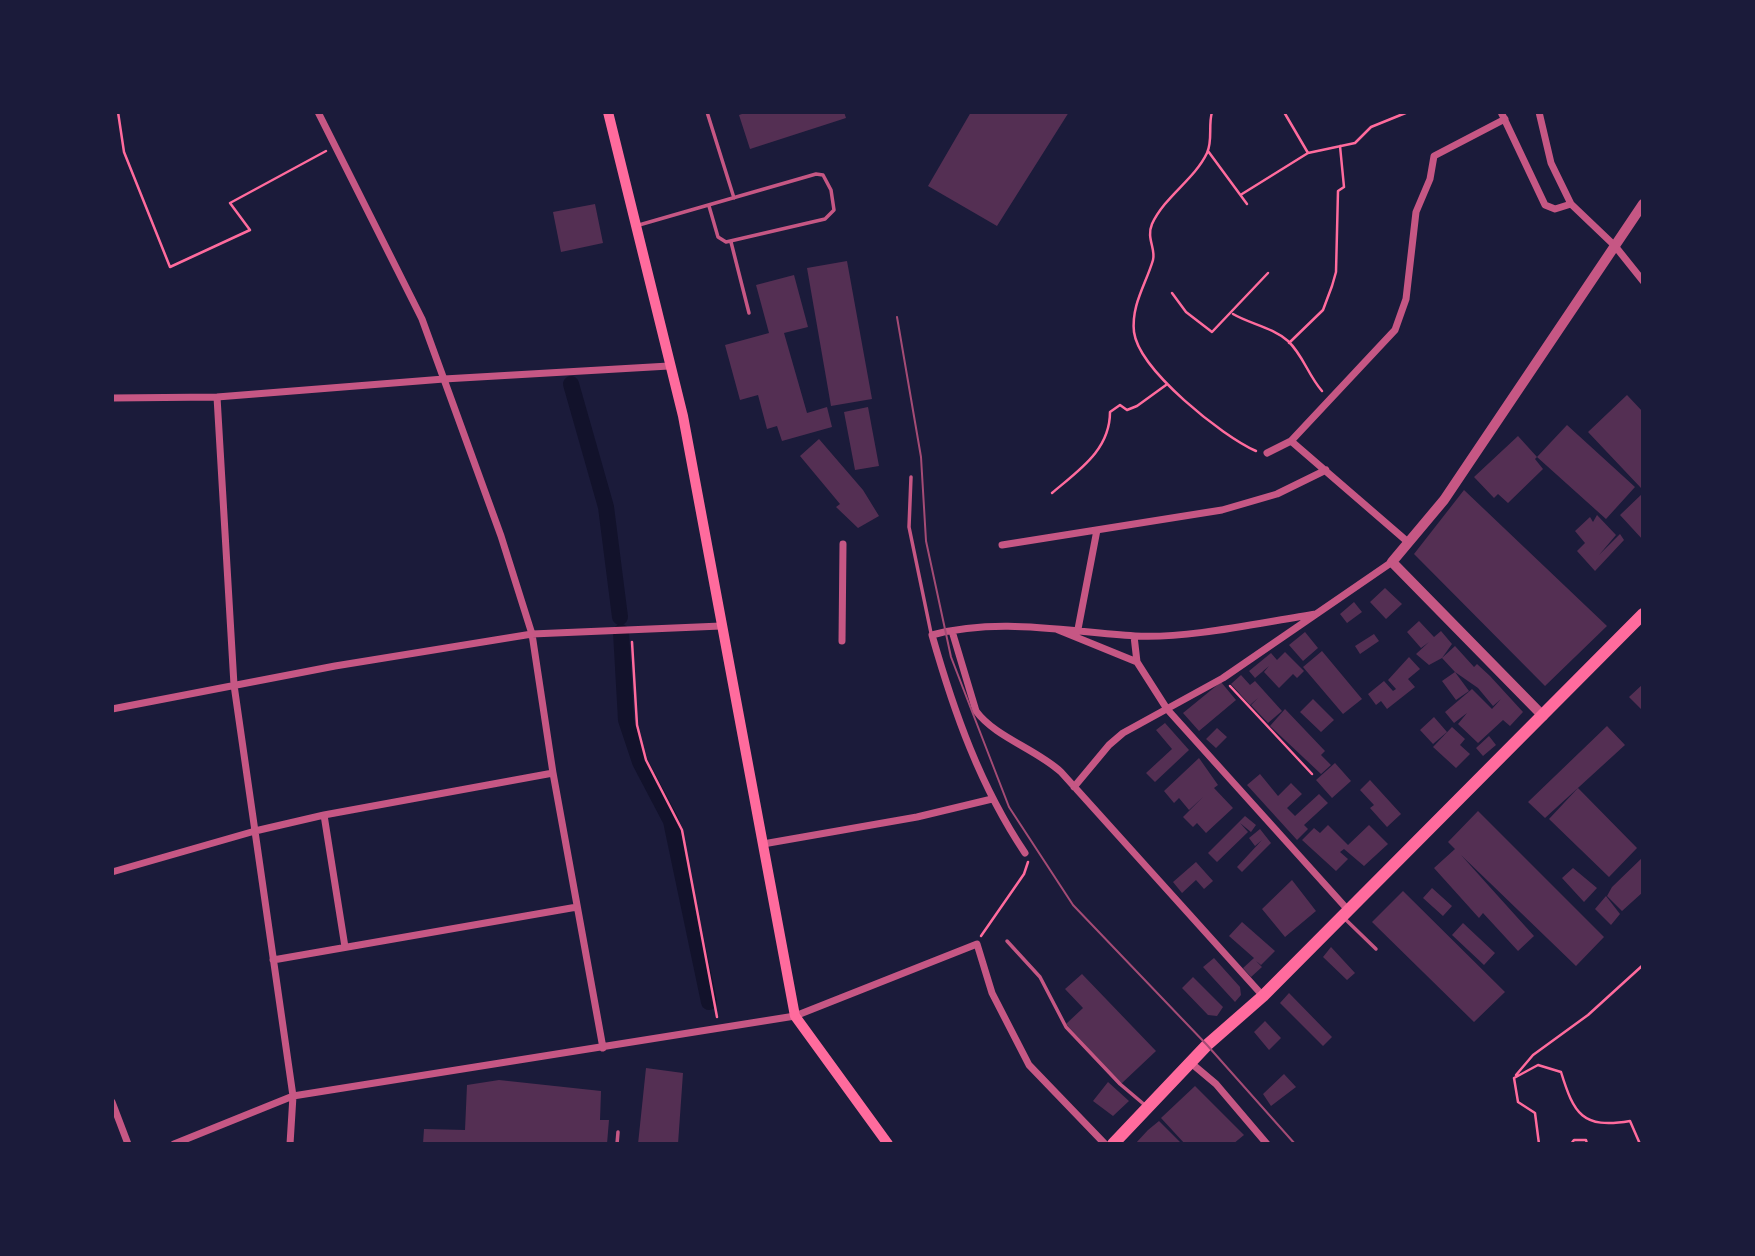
<!DOCTYPE html>
<html>
<head>
<meta charset="utf-8">
<style>
	body { margin:0 }
	#map { position:relative; width:1755px; height:1256px; overflow:hidden; background:#1b1b3a; font-family:Cabin,sans-serif }
	canvas { display:block }
	.frame { position:absolute; inset:0; border:114px solid #1b1b3a; pointer-events:none }
</style>
</head>
<body>
<div id="map">
<canvas width="1755" height="1256"></canvas>
<div class="frame"></div>
</div>
<script>
const c = document.querySelector('canvas').getContext('2d');
c.lineJoin = 'round';
function strokePath(path, color, width, dash) { c.strokeStyle = color; c.lineWidth = width; c.lineCap = dash ? 'butt' : 'round'; c.setLineDash(dash || []); c.stroke(path); }
function fill(path, color) { c.fillStyle = color; c.fill(path, 'evenodd'); }
strokePath(new Path2D(`
	M 571,384 L 606,507 L 620,617
	M 621,632 L 626,720 L 640,762 L 671,821 L 709,1002`), '#12122b', 16);
fill(new Path2D(`
	M 748,112 L 844,112 L 846,118 L 750,149 L 739,115 Z
	M 971,112 L 1069,112 L 997,226 L 928,186 Z
	M 595,204 L 603,243 L 561,252 L 553,212 Z
	M 847,261 L 872,399 L 831,406 L 807,268 Z
	M 794,275 L 808,327 L 784,333 L 807,413 L 827,407 L 832,427 L 782,441 L 777,426 L 767,429 L 758,395 L 740,400 L 725,345 L 769,333 L 756,285 Z
	M 1627,395 L 1643,412 L 1641,488 L 1588,432 Z
	M 868,407 L 879,466 L 855,470 L 844,412 Z
	M 1567,425 L 1635,487 L 1606,519 L 1537,457 Z
	M 1518,436 L 1537,457 L 1535,459 L 1543,469 L 1508,503 L 1498,494 L 1494,498 L 1474,477 Z
	M 819,439 L 863,490 L 879,516 L 858,528 L 836,507 L 840,504 L 800,456 Z
	M 1464,490 L 1607,626 L 1545,686 L 1414,554 Z
	M 1643,493 L 1643,540 L 1620,515 Z
	M 1597,515 L 1616,535 L 1599,555 L 1620,534 L 1624,540 L 1595,571 L 1577,551 L 1585,543 L 1575,531 L 1590,517 L 1593,522 Z
	M 1385,588 L 1402,604 L 1386,619 L 1370,602 Z
	M 1354,602 L 1362,612 L 1347,623 L 1340,614 Z
	M 1419,621 L 1434,637 L 1441,631 L 1452,644 L 1442,658 L 1429,665 L 1416,654 L 1429,642 L 1421,648 L 1407,632 Z
	M 1305,632 L 1318,648 L 1303,661 L 1289,645 Z
	M 1374,634 L 1379,641 L 1360,654 L 1355,646 Z
	M 1455,646 L 1474,667 L 1477,664 L 1490,676 L 1523,712 L 1510,726 L 1503,720 L 1478,743 L 1458,724 L 1467,713 L 1454,723 L 1445,712 L 1472,689 L 1492,709 L 1501,699 L 1493,706 L 1478,688 L 1455,672 L 1469,691 L 1456,700 L 1442,681 L 1455,672 L 1442,658 Z
	M 1322,651 L 1362,699 L 1343,714 L 1303,667 Z
	M 1285,652 L 1304,671 L 1297,678 L 1293,674 L 1279,688 L 1264,672 L 1269,666 L 1255,678 L 1249,671 L 1271,653 L 1277,660 Z
	M 1409,657 L 1420,669 L 1408,679 L 1415,687 L 1387,709 L 1381,701 L 1376,705 L 1368,694 L 1384,681 L 1393,691 L 1396,689 L 1388,680 Z
	M 1241,675 L 1250,685 L 1255,681 L 1282,711 L 1268,723 L 1251,705 L 1258,698 L 1250,705 L 1231,684 Z
	M 1221,682 L 1236,700 L 1199,731 L 1183,713 Z
	M 1643,684 L 1643,711 L 1629,697 Z
	M 1313,699 L 1334,720 L 1321,732 L 1300,712 Z
	M 1285,709 L 1325,751 L 1321,755 L 1331,765 L 1321,774 L 1270,726 Z
	M 1434,717 L 1447,732 L 1433,744 L 1420,730 Z
	M 1165,723 L 1189,750 L 1155,782 L 1146,773 L 1172,749 L 1156,730 Z
	M 1607,726 L 1625,745 L 1545,818 L 1528,802 Z
	M 1452,727 L 1465,739 L 1460,745 L 1470,754 L 1456,768 L 1433,747 Z
	M 1217,728 L 1227,737 L 1216,748 L 1206,739 Z
	M 1489,736 L 1496,745 L 1483,756 L 1476,748 Z
	M 1199,758 L 1218,785 L 1214,788 L 1233,808 L 1206,833 L 1197,823 L 1193,827 L 1183,817 L 1203,797 L 1189,810 L 1179,798 L 1174,803 L 1164,791 Z
	M 1335,763 L 1351,781 L 1332,798 L 1316,780 Z
	M 1260,774 L 1278,796 L 1291,783 L 1302,794 L 1287,808 L 1295,816 L 1319,794 L 1328,803 L 1304,825 L 1308,829 L 1297,840 L 1247,785 Z
	M 1370,780 L 1401,814 L 1387,827 L 1370,808 L 1374,805 L 1360,790 Z
	M 1578,788 L 1637,848 L 1609,877 L 1549,819 Z
	M 1478,811 L 1604,937 L 1576,966 L 1461,855 L 1534,936 L 1518,951 L 1483,913 L 1479,918 L 1434,868 L 1455,849 L 1448,842 Z
	M 1245,816 L 1256,825 L 1251,832 L 1240,823 L 1248,832 L 1217,862 L 1208,853 Z
	M 1328,825 L 1348,845 L 1369,825 L 1388,844 L 1364,866 L 1344,849 L 1340,852 L 1348,859 L 1336,871 L 1302,840 L 1314,828 L 1320,833 Z
	M 1260,829 L 1271,843 L 1242,872 L 1237,867 L 1262,840 L 1255,846 L 1249,838 Z
	M 1643,857 L 1643,892 L 1622,911 L 1607,896 L 1612,887 Z
	M 1196,862 L 1213,881 L 1204,889 L 1196,880 L 1182,893 L 1173,882 Z
	M 1573,868 L 1597,888 L 1584,902 L 1562,878 Z
	M 1292,880 L 1316,911 L 1285,937 L 1262,909 Z
	M 1432,888 L 1452,906 L 1443,916 L 1423,898 Z
	M 1403,891 L 1505,992 L 1474,1022 L 1372,922 Z
	M 1606,896 L 1620,914 L 1611,925 L 1595,909 Z
	M 1242,922 L 1275,951 L 1261,965 L 1256,961 L 1262,967 L 1251,977 L 1243,968 L 1254,958 L 1229,936 Z
	M 1463,923 L 1495,953 L 1484,965 L 1452,935 Z
	M 1331,947 L 1355,973 L 1347,980 L 1323,957 Z
	M 1214,958 L 1240,987 L 1241,995 L 1235,1002 L 1203,967 Z
	M 1082,974 L 1156,1051 L 1121,1084 L 1066,1024 L 1083,1008 L 1065,989 Z
	M 1193,977 L 1223,1007 L 1217,1016 L 1208,1015 L 1182,988 Z
	M 1289,993 L 1332,1037 L 1323,1046 L 1280,1003 Z
	M 1265,1021 L 1281,1038 L 1269,1050 L 1254,1032 Z
	M 646,1068 L 683,1073 L 678,1144 L 638,1144 Z
	M 1284,1074 L 1296,1087 L 1271,1106 L 1263,1094 Z
	M 499,1080 L 601,1091 L 600,1120 L 609,1120 L 607,1144 L 423,1144 L 424,1129 L 465,1130 L 467,1085 Z
	M 1108,1082 L 1129,1101 L 1113,1116 L 1093,1101 Z
	M 1195,1086 L 1244,1135 L 1233,1144 L 1185,1144 L 1161,1118 Z
	M 1159,1121 L 1182,1144 L 1135,1144 L 1148,1130 Z`), '#542f53');
strokePath(new Path2D(`
	M 118,112 L 124,152 L 170,267 L 250,230 L 230,203 L 326,151
	M 1212,112 C 1208,126 1213,140 1207,153 C 1194,180 1165,196 1152,224 C 1146,238 1156,249 1153,260 C 1146,284 1131,305 1134,332 C 1139,370 1222,436 1256,451
	M 1284,112 L 1308,153
	M 1208,151 L 1247,204
	M 1242,194 L 1308,153 L 1355,143 L 1371,127 L 1408,112
	M 1172,293 L 1186,312 L 1212,332 L 1268,273
	M 1233,314 C 1250,324 1272,327 1288,341 C 1303,355 1308,375 1322,391
	M 1289,343 L 1323,310 L 1332,286 L 1336,272 L 1338,191 L 1344,187 L 1340,146
	M 1052,493 C 1079,470 1110,450 1110,412 L 1120,405 L 1127,410 L 1137,406 L 1166,385
	M 632,642 L 637,725 L 646,760 L 682,830 L 717,1017
	M 1230,686 L 1312,774
	M 981,936 L 1024,874 L 1028,862
	M 1516,1075 L 1533,1055 L 1588,1015 L 1643,965
	M 1539,1144 L 1535,1113 L 1518,1102 L 1514,1078 L 1538,1065 L 1561,1072 C 1574,1114 1582,1129 1630,1121 L 1640,1144
	M 1571,1144 L 1574,1140 L 1586,1140 L 1587,1144`), '#ff6b9d', 2.5);
strokePath(new Path2D(`
	M 707,112 L 734,198
	M 639,225 L 816,174 L 823,175 L 831,190 L 834,210 L 825,219 L 726,242 L 718,237 L 709,206
	M 731,242 L 749,313
	M 911,477 L 909,527 L 931,633
	M 1343,917 L 1376,949
	M 1007,941 L 1040,977 L 1066,1027 L 1120,1084 L 1146,1106
	M 617,1144 L 618,1132`), '#c65784', 3.5);
strokePath(new Path2D(`
	M 318,112 L 422,319 L 501,536 L 532,634 L 553,773 L 603,1048
	M 1501,112 L 1545,205 L 1555,209 L 1571,204
	M 1539,112 L 1551,163 L 1571,204 L 1615,246 L 1643,281
	M 217,397 L 234,685 L 293,1096 L 290,1144
	M 112,398 L 217,397 L 444,379 L 669,366
	M 1291,441 L 1409,543
	M 1267,453 L 1291,441 L 1395,330 L 1406,299 L 1416,212 L 1430,179 L 1434,156 L 1505,119
	M 1002,545 L 1222,510 L 1277,494 L 1326,470
	M 1056,629 L 1137,662
	M 1078,629 L 1097,530
	M 952,631 L 976,711 C 995,737 1036,749 1061,772 L 1263,996
	M 1134,636 L 1137,662 L 1167,709 L 1348,910
	M 842,641 L 843,544
	M 112,709 L 335,666 L 532,634 L 721,626
	M 1074,787 L 1109,745 L 1123,733 L 1223,678 L 1392,562
	M 324,815 L 345,947
	M 763,844 L 917,817 L 992,799
	M 1025,853 C 980,786 954,712 932,635 C 1000,617 1067,632 1135,636 C 1188,639 1263,622 1316,614
	M 112,872 L 255,831 L 324,815 L 553,773
	M 273,960 L 577,907
	M 1191,1063 L 1216,1084 L 1267,1144
	M 112,1102 L 128,1144
	M 174,1144 L 293,1096 L 795,1016 L 977,944 L 992,993 L 1029,1065 L 1105,1144`), '#c65784', 7);
strokePath(new Path2D(`
	M 1543,716 L 1392,562 L 1444,500 L 1643,204`), '#c65784', 10);
strokePath(new Path2D(`
	M 608,112 L 683,416 L 795,1016 L 888,1144`), '#ff6b9d', 10);
strokePath(new Path2D(`
	M 1113,1144 L 1207,1045 L 1263,996 L 1643,614`), '#ff6b9d', 12);
strokePath(new Path2D(`
	M 897,317 L 921,457 L 926,541 L 951,657 L 1009,807 L 1073,905 L 1207,1045 L 1295,1144`), '#a44b75', 2);
</script>
</body>
</html>
